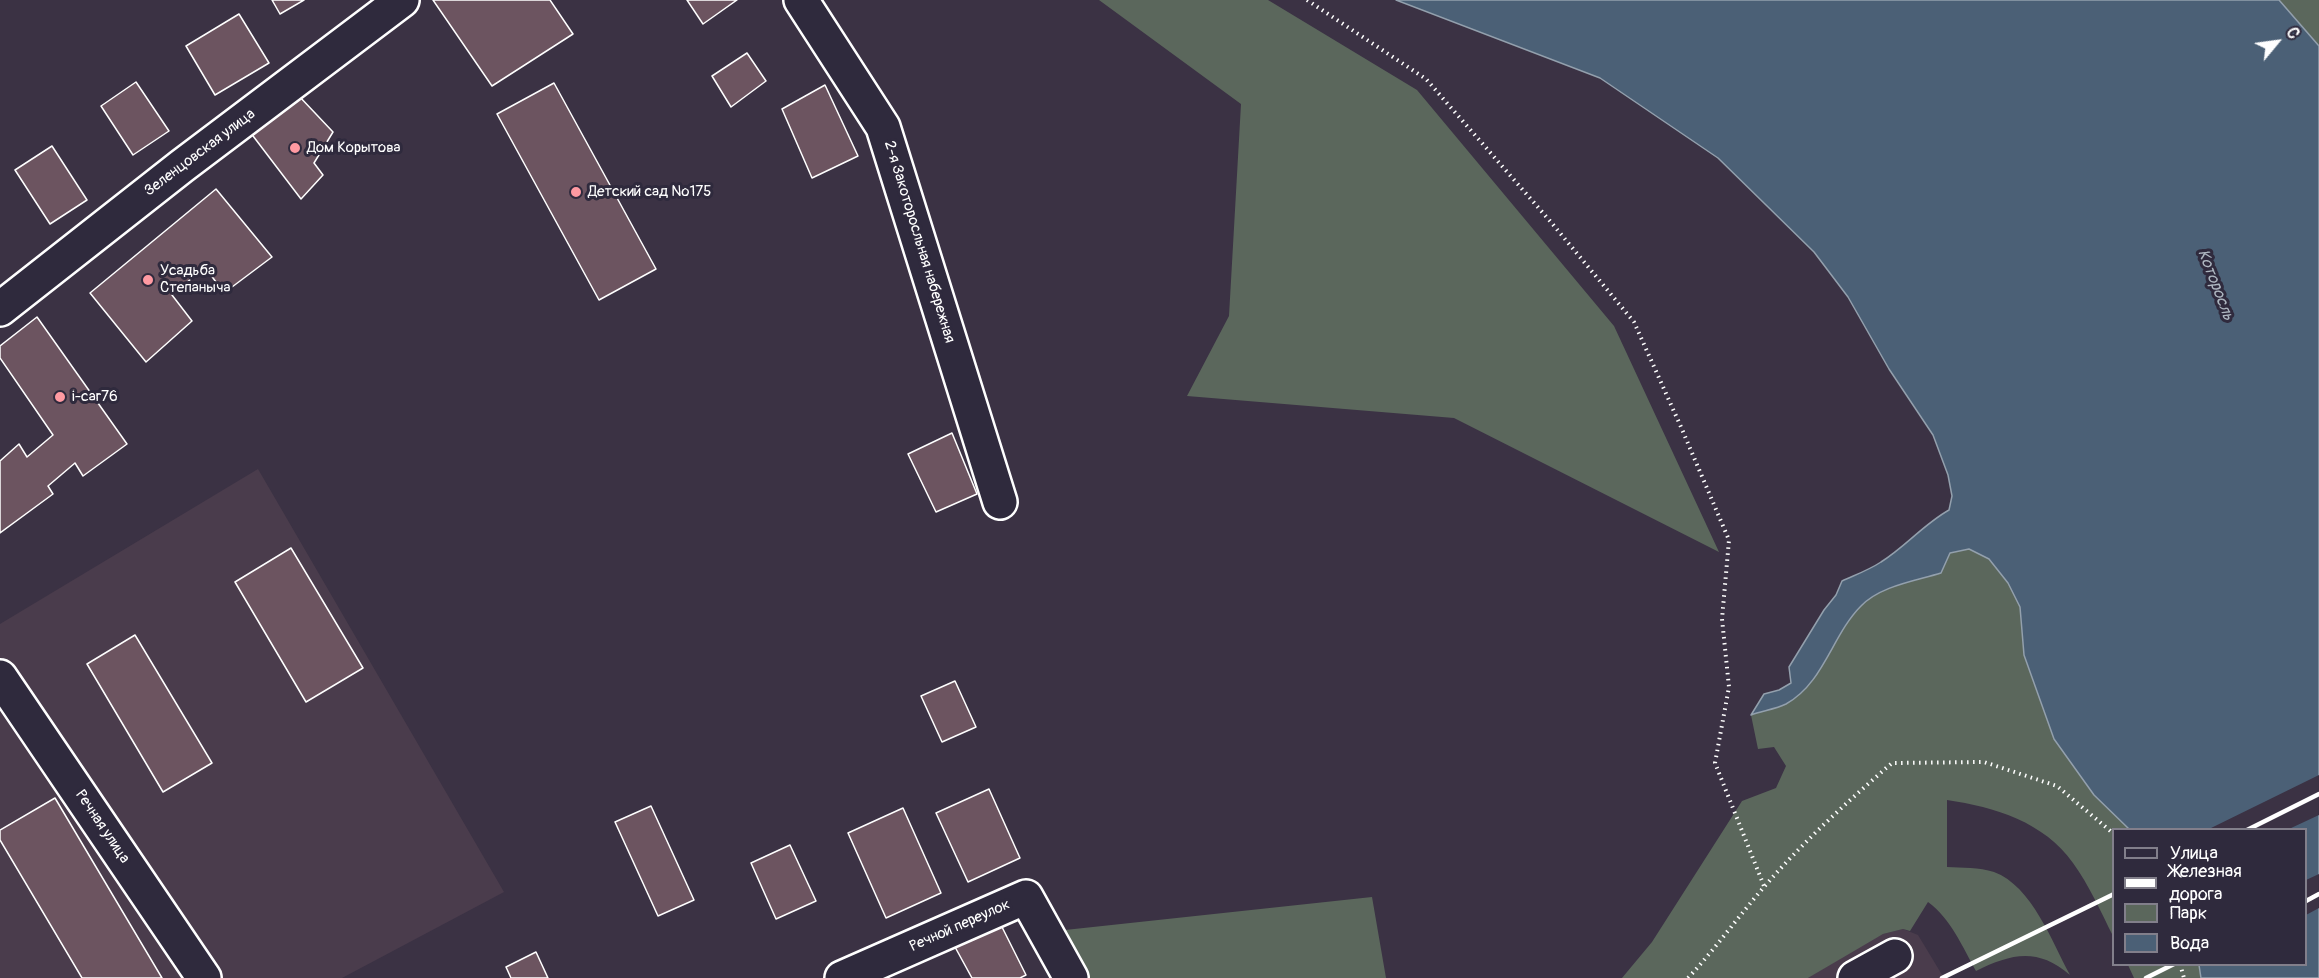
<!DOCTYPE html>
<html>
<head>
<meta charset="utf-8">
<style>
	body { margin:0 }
	#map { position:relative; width:2319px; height:978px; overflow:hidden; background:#3b3244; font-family:Pangolin,sans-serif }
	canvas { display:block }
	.legend { position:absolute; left:2112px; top:828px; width:195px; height:138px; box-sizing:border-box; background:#2f2a3d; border:2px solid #827f8b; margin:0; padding:8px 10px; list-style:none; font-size:18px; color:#fff }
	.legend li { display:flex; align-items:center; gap:12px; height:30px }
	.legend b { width:30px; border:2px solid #827f8b }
	.north { position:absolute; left:2247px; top:12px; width:60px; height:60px; -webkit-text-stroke:4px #2f2a3d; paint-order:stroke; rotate:61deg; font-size:16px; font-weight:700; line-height:24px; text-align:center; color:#fff }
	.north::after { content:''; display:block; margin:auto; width:21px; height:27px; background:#fff; clip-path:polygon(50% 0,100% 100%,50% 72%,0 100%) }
</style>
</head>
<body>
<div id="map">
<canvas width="2319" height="978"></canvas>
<ul class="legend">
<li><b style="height:8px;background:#2f2a3d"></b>Улица</li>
<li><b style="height:8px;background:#fff"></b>Железная дорога</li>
<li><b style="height:16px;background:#5b675c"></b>Парк</li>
<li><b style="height:16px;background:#4b6076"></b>Вода</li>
</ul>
<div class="north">С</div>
</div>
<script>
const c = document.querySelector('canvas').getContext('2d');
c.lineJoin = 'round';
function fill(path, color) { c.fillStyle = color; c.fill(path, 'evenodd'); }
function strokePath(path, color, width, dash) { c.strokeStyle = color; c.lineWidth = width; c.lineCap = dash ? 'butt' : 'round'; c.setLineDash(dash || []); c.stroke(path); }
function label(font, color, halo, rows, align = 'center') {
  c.font = font + ' Pangolin,sans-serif'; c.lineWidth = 6; c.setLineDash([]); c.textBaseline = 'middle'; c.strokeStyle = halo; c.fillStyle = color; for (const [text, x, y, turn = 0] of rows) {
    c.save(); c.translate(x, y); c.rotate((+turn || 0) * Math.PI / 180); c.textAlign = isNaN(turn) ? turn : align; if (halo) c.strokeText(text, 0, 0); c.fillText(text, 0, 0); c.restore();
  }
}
fill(new Path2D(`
	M 258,469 L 504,892 L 342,978 L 0,978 L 0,624 Z
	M 1903,929 L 1918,935 L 1944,978 L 1808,978 L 1868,941 L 1883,934 Z`), '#4a3c4c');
fill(new Path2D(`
	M 1099,0 L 1268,0 L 1417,90 L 1614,326 L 1719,552 L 1454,418 L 1187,396 L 1229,316 L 1241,104 Z
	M 2279,0 L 2319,0 L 2319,46 L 2318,44 Z
	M 1969,549 L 1989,559 L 2008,583 L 2020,607 L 2024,655 L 2054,739 L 2129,829 L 2114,830 L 2113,936 C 2101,912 2089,885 2073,863 C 2044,822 1995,807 1947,800 L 1947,867 C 1962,868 1979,867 1994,872 C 2032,886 2052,942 2070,975 C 2037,947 2011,954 1976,971 C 1962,946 1951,919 1928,902 L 1910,931 L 1903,929 L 1883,934 L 1808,978 L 1622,978 L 1652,942 L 1742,801 L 1776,788 L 1786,766 L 1774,747 L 1758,749 L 1751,715 C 1762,711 1776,709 1786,704 C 1824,683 1832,635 1861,606 C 1880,586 1915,581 1941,573 L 1950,553 Z
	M 1372,897 L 1386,978 L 1085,978 L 1065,930 Z
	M 2128,965 L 2199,965 L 2201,978 L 2134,978 Z`), '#5b675c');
const water = new Path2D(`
	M 1396,0 L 2279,0 L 2319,46 L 2319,978 L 2201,978 L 2199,965 L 2306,964 L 2306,830 L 2129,829 L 2094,795 L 2054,739 L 2024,655 L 2020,607 L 2008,583 L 1989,559 L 1969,549 L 1950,553 L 1941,573 C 1915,581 1880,586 1861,606 C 1832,635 1824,683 1786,704 C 1776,709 1762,711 1751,715 L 1764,694 L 1779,690 L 1791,683 L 1789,667 L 1824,610 L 1836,595 L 1842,581 C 1855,575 1869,570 1881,562 C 1905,547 1924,524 1949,510 L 1952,496 L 1948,475 L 1933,435 L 1889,369 L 1848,297 L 1814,252 L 1718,158 L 1600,78 Z`);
fill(water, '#4b6076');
strokePath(water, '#93a0ad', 1.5);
fill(new Path2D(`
	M 2319,775 L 2319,815 L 2289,829 L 2209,829 Z
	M 2319,874 L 2319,908 L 2306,915 L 2306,880 Z`), '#3b3244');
const building = new Path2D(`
	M 272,0 L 304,0 L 280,14 Z
	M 433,0 L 550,0 L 573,34 L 492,86 Z
	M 687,0 L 737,0 L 703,24 Z
	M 239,14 L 269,63 L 215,95 L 186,46 Z
	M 747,53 L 766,81 L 731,107 L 712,76 Z
	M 136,82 L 169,131 L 133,155 L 101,106 Z
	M 554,83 L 656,269 L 599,300 L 497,114 Z
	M 825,85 L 858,156 L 812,178 L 782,109 Z
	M 298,95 L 333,132 L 314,163 L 323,175 L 301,199 L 250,132 Z
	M 52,146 L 87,200 L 50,224 L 15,170 Z
	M 216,189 L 272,257 L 224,293 L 205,267 L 172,295 L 192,321 L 146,362 L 90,293 Z
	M 37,317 L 127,444 L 83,476 L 75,463 L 48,486 L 53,494 L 0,533 L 0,461 L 19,444 L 27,457 L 53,435 L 0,358 L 0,346 Z
	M 952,433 L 977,494 L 936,512 L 908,454 Z
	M 291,548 L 363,668 L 306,702 L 235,582 Z
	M 135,635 L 212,763 L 163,792 L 87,664 Z
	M 955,681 L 976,727 L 942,742 L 921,696 Z
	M 989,789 L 1020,858 L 968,882 L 936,813 Z
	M 55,798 L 162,978 L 82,978 L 0,840 L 0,830 Z
	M 651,806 L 694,900 L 658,916 L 615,822 Z
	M 903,808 L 941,893 L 886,918 L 848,833 Z
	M 790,845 L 816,901 L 776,919 L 751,863 Z
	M 1001,925 L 1026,975 L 1020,978 L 972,978 L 955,947 Z
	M 536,952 L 548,978 L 511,978 L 506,967 Z`);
fill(building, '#6c5460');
strokePath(building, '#fff', 1.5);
const minor = new Path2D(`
	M 801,0 L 883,127 L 1000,502
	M 0,309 L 182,166 L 402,0
	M 0,677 L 204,978
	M 842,978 L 1026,897 L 1071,978
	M 1855,978 L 1895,956`);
strokePath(minor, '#fff', 38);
strokePath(new Path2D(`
	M 1307,0 L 1426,79 L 1550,221 L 1634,322 L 1681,427 L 1729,540 L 1722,619 L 1729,687 L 1715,763 L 1764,886
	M 2180,964 L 2184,978
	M 1688,978 C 1715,949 1738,917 1764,887 C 1803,842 1847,802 1892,763 L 1984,762 L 2057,786 L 2114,834`), '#fff', 4, [1.5, 4.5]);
strokePath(minor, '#2f2a3d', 33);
strokePath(new Path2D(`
	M 2247,830 L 2319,794
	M 2306,901 L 2319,894
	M 1942,978 L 2114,894
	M 2146,978 L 2174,964`), '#fff', 4.5);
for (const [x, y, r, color] of [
	[295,148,6,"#ff9aa2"],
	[576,192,6,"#ff9aa2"],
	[148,280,6,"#ff9aa2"],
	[60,397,6,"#ff9aa2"]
]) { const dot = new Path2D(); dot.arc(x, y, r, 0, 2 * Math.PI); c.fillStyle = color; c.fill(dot); strokePath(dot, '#2f2a3d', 2); }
label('15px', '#fff', '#2f2a3d', [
	["Дом Корытова",307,148],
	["Детский сад №175",588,192],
	["Усадьба",160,271],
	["Степаныча",160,288],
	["i-car76",72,397]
], 'left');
label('15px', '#fff', '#2f2a3d', [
	["Зеленцовская улица",200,153,-37],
	["2-я Закоторосльная набережная",919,242,73],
	["Речная улица",102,827,56],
	["Речной переулок",960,926,-24]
]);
label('italic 16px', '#aeb7c1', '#2f2a3d', [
	["Которосль",2215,285,69]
]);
</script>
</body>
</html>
